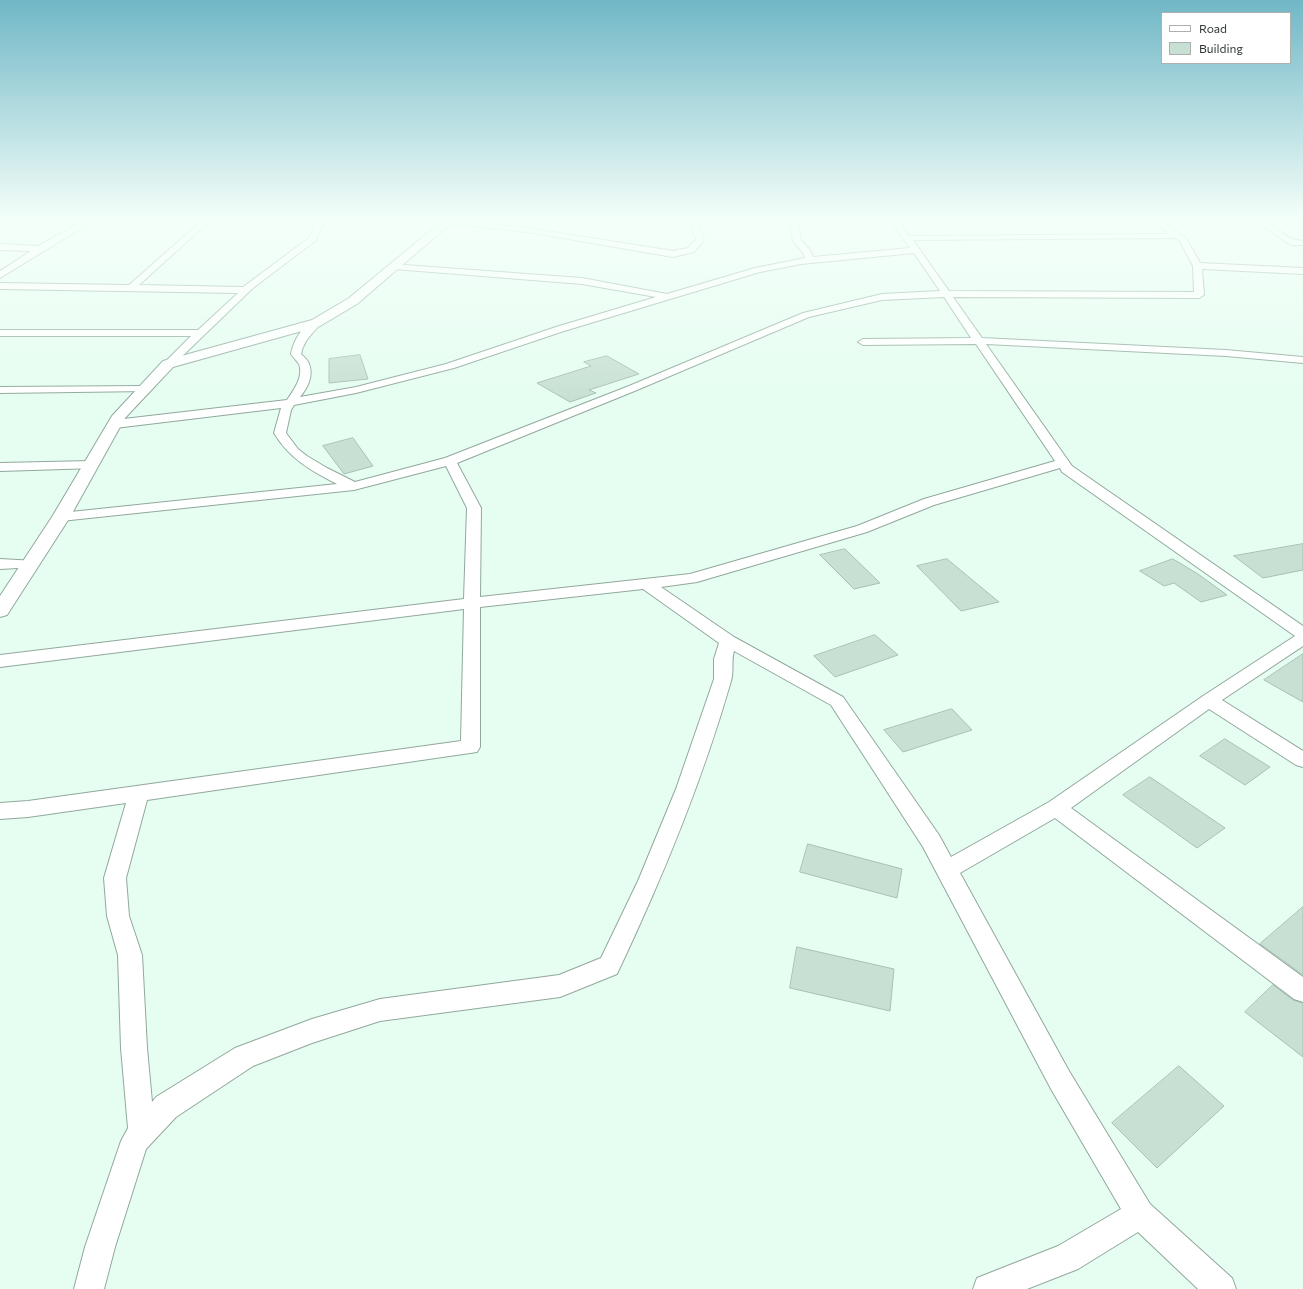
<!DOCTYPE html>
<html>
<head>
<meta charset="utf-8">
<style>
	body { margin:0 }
	#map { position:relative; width:1303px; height:1289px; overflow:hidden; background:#e6fef1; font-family:Commissioner,sans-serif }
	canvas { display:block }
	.legend { position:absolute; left:1161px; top:12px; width:130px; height:52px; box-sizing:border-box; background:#fff; border:1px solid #acb0ae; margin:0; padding:5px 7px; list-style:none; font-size:12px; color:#303935 }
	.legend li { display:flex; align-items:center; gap:8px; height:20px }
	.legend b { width:20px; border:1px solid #acb0ae }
</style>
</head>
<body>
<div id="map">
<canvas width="1303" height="1289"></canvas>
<ul class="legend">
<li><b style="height:5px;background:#fff"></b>Road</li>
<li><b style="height:11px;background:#c8e0d4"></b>Building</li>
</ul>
</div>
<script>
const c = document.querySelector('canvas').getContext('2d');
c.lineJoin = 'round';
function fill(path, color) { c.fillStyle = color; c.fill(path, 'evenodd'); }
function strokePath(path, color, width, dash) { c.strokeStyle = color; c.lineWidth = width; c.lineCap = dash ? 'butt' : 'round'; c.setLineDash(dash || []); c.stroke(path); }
const building = new Path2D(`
	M 360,355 L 368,379 L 329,383 L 329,359 Z
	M 607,356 L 639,374 L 589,390 L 596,393 L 570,402 L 537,383 L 591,366 L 584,362 Z
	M 353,438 L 373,466 L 344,474 L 323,446 Z
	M 1303,544 L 1303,570 L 1263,578 L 1234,556 Z
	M 845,549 L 880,583 L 854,589 L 820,555 Z
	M 947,559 L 999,602 L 961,611 L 917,566 Z
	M 1173,559 L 1198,574 L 1227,595 L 1201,602 L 1174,583 L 1164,586 L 1140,571 Z
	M 875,635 L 898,655 L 835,677 L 814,656 Z
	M 1303,654 L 1303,702 L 1264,680 Z
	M 952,709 L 972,730 L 903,752 L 884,730 Z
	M 1225,739 L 1270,767 L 1245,785 L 1200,756 Z
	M 1150,777 L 1225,828 L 1197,848 L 1123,795 Z
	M 808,844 L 902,869 L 897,898 L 800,872 Z
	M 1303,907 L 1303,975 L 1260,944 Z
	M 797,947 L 894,969 L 890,1011 L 790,988 Z
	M 1273,985 L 1293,1000 L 1303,1003 L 1303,1057 L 1245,1012 Z
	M 1179,1066 L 1224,1106 L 1157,1168 L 1112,1123 Z`);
fill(building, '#c8e0d4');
strokePath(building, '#a8bfb4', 1);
const minor = new Path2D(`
	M 89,218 L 98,218 L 0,278 L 0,271 L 31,251 L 0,250 L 0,244 L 38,246 Z
	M 205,218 L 213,218 L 139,285 L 243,287 L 309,238 L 318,218 L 326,218 L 315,241 L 253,288 L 172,366 L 164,366 L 163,364 L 191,336 L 0,336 L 0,330 L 198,330 L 238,293 L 0,289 L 0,283 L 129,285 Z
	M 688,218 L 696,218 L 704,240 L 694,252 L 673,257 L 534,233 L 448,223 L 444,221 L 448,219 L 534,229 L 673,251 L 688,248 L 696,240 Z
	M 789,218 L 797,218 L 801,240 L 810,250 L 813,257 L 910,248 L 888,218 L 896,218 L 909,236 L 1169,234 L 1149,218 L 1158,218 L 1186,238 L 1200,263 L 1303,268 L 1303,274 L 1202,269 L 1204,295 L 1199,298 L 953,297 L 982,338 L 1226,350 L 1303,357 L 1303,363 L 1226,356 L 986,344 L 1072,466 L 1303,626 L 1303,646 L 1222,700 L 1303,751 L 1303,767 L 1296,765 L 1209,709 L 1071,808 L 1303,977 L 1303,1002 L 1294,999 L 1055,818 L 960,873 L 1069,1071 L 1150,1204 L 1232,1278 L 1236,1289 L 1198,1289 L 1138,1232 L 1078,1269 L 1027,1289 L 973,1289 L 977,1278 L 1058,1246 L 1121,1209 L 1051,1089 L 923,847 L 831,705 L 734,651 C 731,661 734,672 731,681 C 702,782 662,879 617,974 L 560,997 L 380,1021 L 312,1043 L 253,1066 L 176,1117 L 146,1149 L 115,1247 L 104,1289 L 74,1289 L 85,1247 L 121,1141 L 128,1128 L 121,1048 L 118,955 L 107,916 L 104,878 L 126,803 L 28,817 L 0,819 L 0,803 L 28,801 L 461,741 L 464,609 L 0,667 L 0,655 L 464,599 L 467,508 L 446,466 L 354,490 L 61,521 L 56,520 L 54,517 L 56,514 L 61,513 L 337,484 C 311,471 289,458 274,433 L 281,408 L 115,428 L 111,427 L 109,424 L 111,421 L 115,420 L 287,400 C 293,391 304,377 299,364 C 297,361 293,357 291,354 C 293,342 303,323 316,320 L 321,323 C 313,334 304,339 301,354 C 304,357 308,360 309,364 C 314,376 307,389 300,397 L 356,387 L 446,364 L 556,327 L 656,297 L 582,284 L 394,269 L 390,266 L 391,264 L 582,278 L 667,294 L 755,268 L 805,258 L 803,253 L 793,241 ZM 1176,238 L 1180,241 L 1193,266 L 1194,292 L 949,291 L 913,240 ZM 914,253 L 940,291 L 882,294 L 803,313 L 629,386 L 445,458 L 355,482 L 327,468 L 307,456 L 298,449 L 286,433 L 291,410 L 294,405 L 356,393 L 454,368 L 564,331 L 760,272 L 801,264 ZM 944,297 L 971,338 L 863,339 L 858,342 L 863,345 L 976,344 L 1055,461 L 924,499 L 857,526 L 690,574 L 480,597 L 481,508 L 457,463 L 637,390 L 809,317 L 882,300 ZM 1060,468 L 1062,472 L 1295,636 L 1203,696 L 1049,802 L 951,857 L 939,835 L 843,697 L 734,637 L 661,587 L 697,582 L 867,532 L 934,505 ZM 643,589 L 719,643 L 714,659 L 714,679 L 676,789 L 638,881 L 601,958 L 559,975 L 380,999 L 312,1019 L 235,1048 L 156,1097 L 152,1102 L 147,1048 L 142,955 L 129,916 L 126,878 L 147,800 L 477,752 L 480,747 L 480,607 Z
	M 1251,218 C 1271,217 1283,241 1303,241 L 1303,245 L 1291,245 Z
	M 145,386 L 149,387 L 151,389 L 149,391 L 0,393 L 0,387 Z
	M 91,461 L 96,462 L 98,465 L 96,468 L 0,471 L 0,463 Z
	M 0,559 L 36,561 L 39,564 L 36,567 L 0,569 Z`);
const tertiary = new Path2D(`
	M 446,218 L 457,218 L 357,304 L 320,326 L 173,367 L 125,418 L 70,517 L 7,615 L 0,617 L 0,596 L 52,517 L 112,416 L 163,361 L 312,320 L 349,298 Z`);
strokePath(minor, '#91a89c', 2);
strokePath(tertiary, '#91a89c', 2);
fill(minor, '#fff');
fill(tertiary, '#fff');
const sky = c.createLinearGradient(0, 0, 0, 398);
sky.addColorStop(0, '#70b7c6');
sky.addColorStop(0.55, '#f4fff9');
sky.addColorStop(1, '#f4fff900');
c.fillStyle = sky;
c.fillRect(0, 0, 1303, 398);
</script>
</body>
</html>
